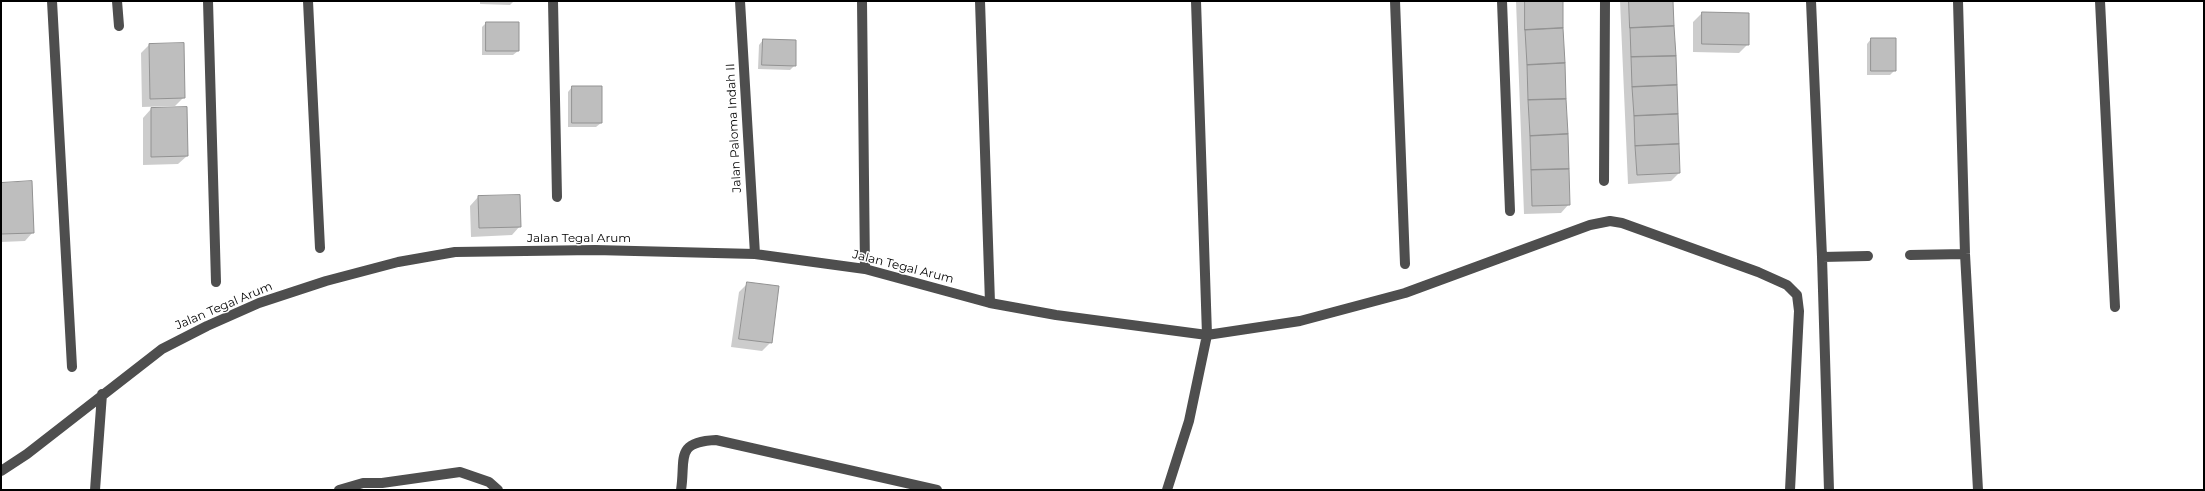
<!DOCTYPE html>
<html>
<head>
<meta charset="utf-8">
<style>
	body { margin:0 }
	#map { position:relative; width:2205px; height:491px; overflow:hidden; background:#fff; font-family:Montserrat,sans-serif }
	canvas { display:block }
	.frame { position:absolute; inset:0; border:2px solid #000; pointer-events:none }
</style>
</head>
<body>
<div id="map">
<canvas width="2205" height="491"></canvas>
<div class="frame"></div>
</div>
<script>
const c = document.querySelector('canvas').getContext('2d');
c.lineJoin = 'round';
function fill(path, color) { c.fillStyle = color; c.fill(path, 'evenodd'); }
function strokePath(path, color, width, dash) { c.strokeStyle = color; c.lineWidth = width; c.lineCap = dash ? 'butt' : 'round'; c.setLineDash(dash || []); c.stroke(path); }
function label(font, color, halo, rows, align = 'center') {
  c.font = font + ' Montserrat,sans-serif'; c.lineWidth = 3; c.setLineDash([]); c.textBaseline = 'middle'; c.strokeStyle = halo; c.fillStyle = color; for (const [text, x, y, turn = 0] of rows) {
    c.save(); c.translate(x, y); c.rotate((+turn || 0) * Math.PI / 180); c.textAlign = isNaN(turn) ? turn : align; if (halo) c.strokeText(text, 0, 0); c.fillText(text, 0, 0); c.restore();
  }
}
fill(new Path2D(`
	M 480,1 L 514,1 L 510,5 L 480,4 Z
	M 1516,1 L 1562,1 L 1569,204 L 1561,213 L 1524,214 Z
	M 1620,1 L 1672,1 L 1679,173 L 1671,181 L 1628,184 Z
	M 1702,13 L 1748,44 L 1739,53 L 1693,52 L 1693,22 Z
	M 486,23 L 518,51 L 513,55 L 482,55 L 482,27 Z
	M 1871,39 L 1895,70 L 1890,75 L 1867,75 L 1867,44 Z
	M 763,40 L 795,65 L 790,70 L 758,69 L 759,45 Z
	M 149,45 L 184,97 L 175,106 L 142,107 L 141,53 Z
	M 572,87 L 601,123 L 596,127 L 568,127 L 568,92 Z
	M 151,109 L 187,156 L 178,164 L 143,165 L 143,118 Z
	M 1,184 L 33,232 L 25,241 L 1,242 Z
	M 478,197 L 520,226 L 512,235 L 471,237 L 470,206 Z
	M 748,283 L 771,342 L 762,351 L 731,347 L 739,292 Z`), '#0003');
const building = new Path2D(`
	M 1525,1 L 1563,1 L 1563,28 L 1525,30 Z
	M 1629,1 L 1673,1 L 1674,26 L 1630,28 Z
	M 1702,12 L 1749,13 L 1749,45 L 1702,44 Z
	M 486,22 L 519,22 L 519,51 L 486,51 Z
	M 1674,26 L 1676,56 L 1631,57 L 1630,28 Z
	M 1563,28 L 1565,63 L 1527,65 L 1525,30 Z
	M 1871,38 L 1896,38 L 1896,71 L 1871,71 Z
	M 763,39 L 796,40 L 796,66 L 762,65 Z
	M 184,43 L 185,98 L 150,99 L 149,44 Z
	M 1676,56 L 1677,85 L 1632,87 L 1631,57 Z
	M 1565,63 L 1566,99 L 1528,100 L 1527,65 Z
	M 1677,85 L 1678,114 L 1634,116 L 1632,87 Z
	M 572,86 L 602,86 L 602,123 L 572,123 Z
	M 1566,99 L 1568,134 L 1530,136 L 1528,100 Z
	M 187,107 L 188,156 L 151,157 L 151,108 Z
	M 1678,114 L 1679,144 L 1635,146 L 1634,116 Z
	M 1568,134 L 1569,169 L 1531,170 L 1530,136 Z
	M 1679,144 L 1680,173 L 1637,175 L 1635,146 Z
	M 1569,169 L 1570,205 L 1532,206 L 1531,170 Z
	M 32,181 L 34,233 L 1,234 L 1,183 Z
	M 520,195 L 521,227 L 479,228 L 478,196 Z
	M 747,282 L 779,286 L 772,343 L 739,339 Z`);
fill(building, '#bebebe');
strokePath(building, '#929292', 1);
strokePath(new Path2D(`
	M 52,1 L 72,367
	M 117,1 L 119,26
	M 208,1 L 216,282
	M 308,1 L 320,248
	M 553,1 L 557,197
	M 740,1 L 755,254
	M 862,1 L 865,269
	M 980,1 L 990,303
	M 1395,1 L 1405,264
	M 1502,1 L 1510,211
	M 1811,1 L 1822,257 L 1829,490
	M 1958,1 L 1965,254 L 1978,490
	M 2100,1 L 2115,307
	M 1604,181 L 1605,1
	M 1910,255 L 1965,254
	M 1822,257 L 1868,256
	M 1,471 L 27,454 L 162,349 L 207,326 L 259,303 L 326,281 L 398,262 L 455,252 L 595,250 L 755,254 L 865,269 L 990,303 L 1056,315 L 1207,335 L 1300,321 L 1405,293 L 1590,225 L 1610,221 L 1622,223 L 1758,272 L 1787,285 L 1797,295 L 1799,311 L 1790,490
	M 95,490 L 102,394
	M 339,490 L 363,483 L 382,483 L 460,472 L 489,482 L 498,490
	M 681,490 C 686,459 674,442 716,440 L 937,490
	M 1167,490 L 1189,421 L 1207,335 L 1196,1`), '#4e4e4e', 10);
label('12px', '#000', '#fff', [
	["Jalan Paloma Indah II",734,128,-93],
	["Jalan Tegal Arum",579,238],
	["Jalan Tegal Arum",903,267,14],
	["Jalan Tegal Arum",224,306,-23]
]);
</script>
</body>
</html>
